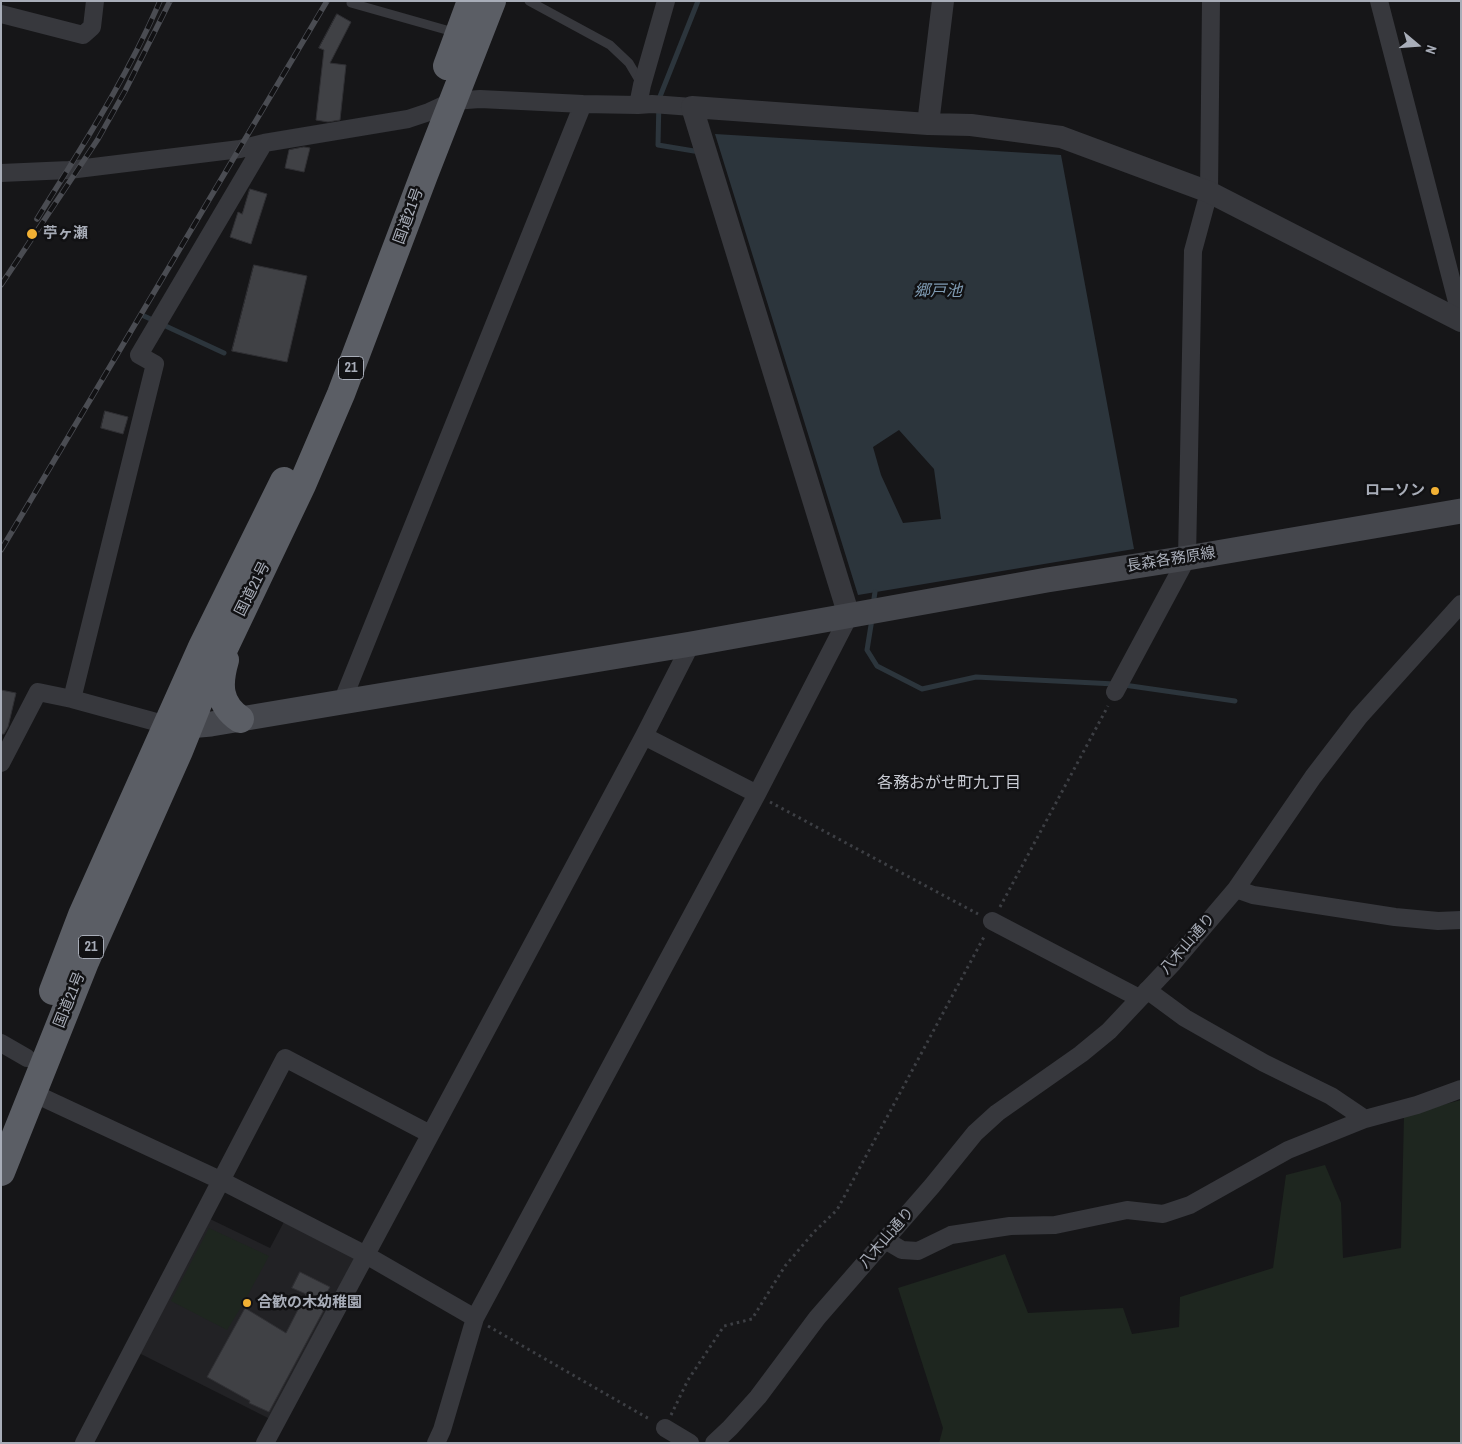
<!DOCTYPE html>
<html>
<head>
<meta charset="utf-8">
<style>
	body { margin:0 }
	#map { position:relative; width:1462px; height:1444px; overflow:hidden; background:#161618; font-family:"Archivo Narrow",sans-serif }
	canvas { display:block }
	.frame { position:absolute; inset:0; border:2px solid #a8adb8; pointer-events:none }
	.north { position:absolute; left:1392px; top:20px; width:50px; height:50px; -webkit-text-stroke:4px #111113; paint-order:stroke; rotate:108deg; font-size:14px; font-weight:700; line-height:20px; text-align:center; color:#a8adb8 }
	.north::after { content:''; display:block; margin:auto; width:18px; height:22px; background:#a8adb8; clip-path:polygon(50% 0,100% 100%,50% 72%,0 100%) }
</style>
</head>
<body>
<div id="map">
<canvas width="1462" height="1444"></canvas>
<div class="frame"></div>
<div class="north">N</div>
</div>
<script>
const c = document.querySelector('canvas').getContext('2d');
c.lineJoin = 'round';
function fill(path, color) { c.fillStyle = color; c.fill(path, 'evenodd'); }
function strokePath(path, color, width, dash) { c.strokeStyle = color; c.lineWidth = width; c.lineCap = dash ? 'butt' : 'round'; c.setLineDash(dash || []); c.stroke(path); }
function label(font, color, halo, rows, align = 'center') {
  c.font = font + ' "Archivo Narrow","Noto Sans JP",sans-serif'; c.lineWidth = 5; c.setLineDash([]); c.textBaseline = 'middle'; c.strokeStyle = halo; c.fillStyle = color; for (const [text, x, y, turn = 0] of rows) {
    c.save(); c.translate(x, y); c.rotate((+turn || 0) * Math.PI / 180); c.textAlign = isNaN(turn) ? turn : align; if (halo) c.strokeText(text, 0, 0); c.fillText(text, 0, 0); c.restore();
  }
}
fill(new Path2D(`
	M 208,1218 L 270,1248 L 286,1218 L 357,1254 L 270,1419 L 137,1352 Z`), '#222225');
fill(new Path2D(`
	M 1461,1100 L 1461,1443 L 939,1443 L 943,1428 L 898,1288 L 1005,1254 L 1028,1313 L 1123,1308 L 1132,1334 L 1179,1327 L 1180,1297 L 1273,1268 L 1286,1175 L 1325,1165 L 1341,1203 L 1343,1258 L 1401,1248 L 1404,1115 Z
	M 209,1228 L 269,1256 L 243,1304 L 227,1330 L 171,1301 Z`), '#1e261f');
fill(new Path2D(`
	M 715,134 L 1061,155 L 1134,549 L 858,595 ZM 899,430 L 934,469 L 941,519 L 903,523 L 881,475 L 873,447 Z`), '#2c353c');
strokePath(new Path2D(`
	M 698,1 L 659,99 L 658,145 L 700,152
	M 144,316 L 224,353
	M 873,605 L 875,592
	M 872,619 L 867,650 L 877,666 L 922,689 L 976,677 L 1115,684
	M 1124,685 L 1235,701`), '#2c353c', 5);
const building = new Path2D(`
	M 337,14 L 351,22 L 330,63 L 346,65 L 340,120 L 328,122 L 316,120 L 324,50 L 319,48 Z
	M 304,147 L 310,148 L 304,172 L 285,168 L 289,150 Z
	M 250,189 L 267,194 L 251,244 L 230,237 L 238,212 L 242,214 Z
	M 254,265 L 307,276 L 287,362 L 232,351 Z
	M 105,411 L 128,417 L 123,434 L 101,428 Z
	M 1,690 L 16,693 L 8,727 L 4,734 L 1,734 Z
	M 300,1272 L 330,1287 L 322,1301 L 327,1304 L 269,1412 L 249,1403 L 250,1401 L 207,1377 L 245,1308 L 286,1333 L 306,1294 L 292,1288 Z`);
fill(building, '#404145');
strokePath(building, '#303034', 1);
strokePath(new Path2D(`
	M 770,802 L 978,914
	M 1000,907 L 1108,706
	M 488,1326 L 651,1420
	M 671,1415 L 688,1380 L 724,1326 L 752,1319 L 785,1266 L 814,1232 L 837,1210 L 985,935`), '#3d3f44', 3, [2.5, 4]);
strokePath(new Path2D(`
	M 529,1 L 610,45 L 629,63 L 642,85
	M 351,3 L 457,33`), '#37383d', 9);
strokePath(new Path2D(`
	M 1379,1 L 1461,317
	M 1,14 L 83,35 L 92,27 L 95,1
	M 638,105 L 642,85 L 666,1
	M 1,173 L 69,170 L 240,149 L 264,143 L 408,119 L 429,112 L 453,101 L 480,99 L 583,104 L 638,105 L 652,104 L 692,107
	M 1115,692 L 1187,558 L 1193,251 L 1209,192 L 1211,1
	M 72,699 L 155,364 L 139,355 L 264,143
	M 342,702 L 583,104
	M 644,736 L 757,794
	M 1,763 L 38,692 L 72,699 L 167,725
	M 1236,889 L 1253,895 L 1395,917 L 1438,921 L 1461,920
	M 992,921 L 1139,998
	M 1147,990 L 1185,1018 L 1264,1063 L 1331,1096 L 1365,1119
	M 1,1043 L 27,1058
	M 33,1093 L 222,1181 L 366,1255 L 475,1318
	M 885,1240 L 902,1250 L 918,1251 L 951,1235 L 1010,1226 L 1055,1225 L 1127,1210 L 1163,1214 L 1190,1205 L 1288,1150 L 1365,1119 L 1417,1105 L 1461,1089
	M 665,1428 L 690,1443
	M 84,1443 L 285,1058 L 430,1134
	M 265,1443 L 644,736 L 691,644
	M 436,1443 L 442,1430 L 475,1318 L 757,794 L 849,616
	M 714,1443 L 730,1428 L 758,1397 L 817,1318 L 932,1186 L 975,1133 L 997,1113 L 1081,1054 L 1109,1031 L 1173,963 L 1236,889 L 1313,777 L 1359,717 L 1461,604`), '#37383d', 18);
strokePath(new Path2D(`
	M 928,124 L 943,1
	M 849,616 L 692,107 L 928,124 L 971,125 L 1061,137 L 1209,192 L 1461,321`), '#37383d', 22);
strokePath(new Path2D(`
	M 171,725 L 188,726 L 211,724 L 342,702 L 691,644 L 1047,580 L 1187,558 L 1461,511`), '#45474d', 25);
strokePath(new Path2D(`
	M 447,66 L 471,1
	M 225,660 C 218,684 218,704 240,719
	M 53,991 L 82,915 L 202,647 L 284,481
	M 1,1172 L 85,962 L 179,751 L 199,701 L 302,485 L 341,394 L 424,175 L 492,1`), '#5b5e65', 28);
const rail = new Path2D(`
	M 37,219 C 81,148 127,78 160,1
	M 1,285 L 98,139 L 125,91 L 170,1
	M 1,550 L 327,1`);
strokePath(rail, '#4a4c52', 5.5);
strokePath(rail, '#111113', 4, [11]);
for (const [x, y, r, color] of [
	[32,234,6,"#f2b134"],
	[1435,491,5,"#f2b134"],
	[247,1303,5,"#f2b134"]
]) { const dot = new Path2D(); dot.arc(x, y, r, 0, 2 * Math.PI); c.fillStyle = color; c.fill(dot); strokePath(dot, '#111113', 2); }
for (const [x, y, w] of [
	[351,368,25],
	[91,947,25]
]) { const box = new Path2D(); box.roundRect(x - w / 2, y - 11.5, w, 23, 4); c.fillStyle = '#111113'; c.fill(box); strokePath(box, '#a8adb8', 1); }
label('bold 14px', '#a8adb8', null, [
	["21",351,368],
	["21",91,947]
]);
label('15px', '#a8adb8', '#111113', [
	["国道21号",409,216,-70],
	["長森各務原線",1171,560,-9],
	["国道21号",253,589,-63],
	["八木山通り",1188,944,-49],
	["国道21号",70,1000,-68],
	["八木山通り",887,1238,-49]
]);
label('bold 15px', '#a8adb8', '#111113', [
	["苧ヶ瀬",43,234],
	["ローソン",1425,491,"right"],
	["合歓の木幼稚園",257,1303]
], 'left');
label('italic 16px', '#7f9bb3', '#111113', [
	["郷戸池",938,292]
]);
label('16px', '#c9ccd4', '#111113', [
	["各務おがせ町九丁目",949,784]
]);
</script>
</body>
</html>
